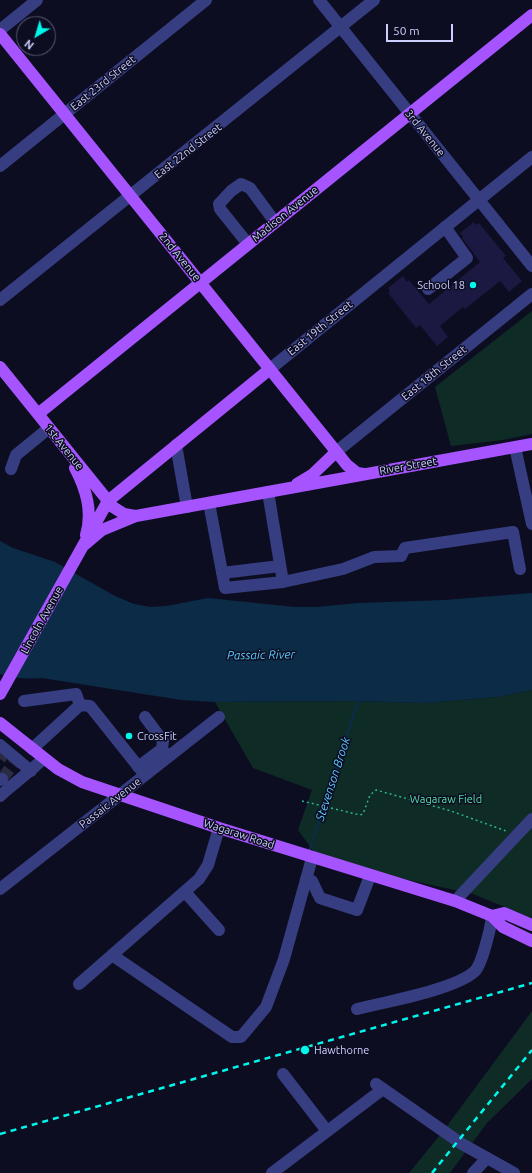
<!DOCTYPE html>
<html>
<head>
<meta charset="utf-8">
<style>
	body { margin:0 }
	#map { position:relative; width:532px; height:1173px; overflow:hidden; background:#0d0d21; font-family:Ubuntu,sans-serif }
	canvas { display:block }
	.north { position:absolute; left:16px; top:16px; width:40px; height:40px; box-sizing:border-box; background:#0d0d21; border:1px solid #5a5a7a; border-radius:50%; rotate:218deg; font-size:11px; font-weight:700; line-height:16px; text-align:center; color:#cdceff }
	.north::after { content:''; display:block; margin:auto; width:14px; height:18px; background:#00f8ec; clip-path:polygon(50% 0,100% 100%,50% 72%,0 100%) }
	.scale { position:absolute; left:386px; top:24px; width:67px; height:18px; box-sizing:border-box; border:2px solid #cdceff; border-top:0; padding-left:5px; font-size:12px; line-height:14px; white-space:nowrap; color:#cdceff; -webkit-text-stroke:3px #0d0d21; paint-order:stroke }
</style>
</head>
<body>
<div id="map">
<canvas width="532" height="1173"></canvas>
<div class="north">N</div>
<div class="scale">50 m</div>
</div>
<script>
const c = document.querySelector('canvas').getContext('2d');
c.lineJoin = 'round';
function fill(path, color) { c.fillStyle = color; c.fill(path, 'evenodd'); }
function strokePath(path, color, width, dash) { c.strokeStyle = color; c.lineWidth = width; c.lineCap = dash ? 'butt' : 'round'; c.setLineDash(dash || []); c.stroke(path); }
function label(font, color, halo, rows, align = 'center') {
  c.font = font + ' Ubuntu,sans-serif'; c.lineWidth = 3; c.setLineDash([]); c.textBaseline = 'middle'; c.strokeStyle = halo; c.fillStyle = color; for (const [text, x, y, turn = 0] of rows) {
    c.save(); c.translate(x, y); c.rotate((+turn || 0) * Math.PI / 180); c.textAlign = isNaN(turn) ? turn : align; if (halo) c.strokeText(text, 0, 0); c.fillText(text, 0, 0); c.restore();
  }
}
fill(new Path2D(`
	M 532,311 L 532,434 L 503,440 L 451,446 L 435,387 Z
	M 532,690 L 532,918 L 473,894 L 399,878 L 314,852 L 298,830 L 312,790 L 253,768 L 215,702 L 350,701 L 425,703 L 497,697 Z
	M 532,1011 L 532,1079 L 487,1123 L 450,1173 L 409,1173 L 444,1130 Z`), '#0f2b26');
fill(new Path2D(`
	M 0,541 L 13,548 L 55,562 L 115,596 L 134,604 L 150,607 L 166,606 L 208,598 L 295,607 L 316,607 L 359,603 L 444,600 L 532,593 L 532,690 L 497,697 L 425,703 L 350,701 L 215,702 L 181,700 L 42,678 C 28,679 14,679 0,674 Z`), '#0b2b46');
strokePath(new Path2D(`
	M 309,852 L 358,701`), '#0b2b46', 2.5);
fill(new Path2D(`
	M 474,222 L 476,225 L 479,223 L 506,256 L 503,258 L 522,281 L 509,292 L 500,281 L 465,309 L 463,307 L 440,326 L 448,337 L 437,346 L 420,325 L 416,328 L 388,293 L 390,292 L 388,288 L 403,276 L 407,282 L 409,280 L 429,304 L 480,262 L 462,238 L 463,236 L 460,233 Z`), '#1b1842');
strokePath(new Path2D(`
	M 0,759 L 3,755
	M 2,779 L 14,763`), '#2a2a42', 12, [12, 6]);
strokePath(new Path2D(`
	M 302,801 L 360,815 L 363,814 L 370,795 L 376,790 L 451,811 L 506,831`), '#2bb498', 1.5, [2, 3]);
strokePath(new Path2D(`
	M 319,0 L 532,266
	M 0,30 L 37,0
	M 0,166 L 206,0
	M 248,244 L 220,209 L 219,204 L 231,191 L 241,184 L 250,188 L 275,222
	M 428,289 L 467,258 L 445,227
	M 0,300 L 374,0
	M 270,369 L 532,157
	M 176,445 L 187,507
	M 515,447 L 532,524
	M 336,452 L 532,294
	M 11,469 L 16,455 L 49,428
	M 268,492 L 283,582 L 343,569 L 374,557 L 401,556 L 405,548 L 513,532 L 520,569
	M 209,503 L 225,588 L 283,582
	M 222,573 L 280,566
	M 24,701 L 76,694 L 80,705
	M 145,717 L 163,741 L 162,749
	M 0,745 L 31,771
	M 32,749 L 80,705 L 90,706 L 145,775
	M 138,767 L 162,749 L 168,757
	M 0,780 L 2,779
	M 0,796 C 14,783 30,772 44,758
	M 306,879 L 312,881 L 320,898 L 357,910 L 370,876
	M 0,889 L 219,717
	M 185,892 L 219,930
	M 455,901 L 532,819
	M 112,955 L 232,1037 L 241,1037 L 266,1007 L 284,959 L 312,858
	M 79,984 L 199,879 L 208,865 L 219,828
	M 357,1009 C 385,1002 457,989 475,971 C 482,964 491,927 492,916
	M 283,1074 L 327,1131
	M 376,1084 L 462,1144 L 514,1173
	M 272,1173 L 383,1089
	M 473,1173 L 487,1158`), '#363e81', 12);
strokePath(new Path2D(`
	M 0,34 L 347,465 L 357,473 L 364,474
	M 0,367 L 113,507 L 124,514 L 135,516
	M 38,414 L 532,15
	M 75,468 C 86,489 93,511 86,535
	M 297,484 L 312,475 L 336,452
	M 83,546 L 102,530 L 136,516 L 532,444
	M 0,694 L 108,501 L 270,369
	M 0,723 L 58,769 L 82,782 L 219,828 L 455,901 L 492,916 L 503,927 L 532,941
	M 492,916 L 504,913 L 532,925`), '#a654ff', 12);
strokePath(new Path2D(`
	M 0,1134 L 532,983
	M 432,1173 L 532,1050`), '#00f8ec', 2.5, [6, 5]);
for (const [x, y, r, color] of [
	[473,285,4,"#00f8ec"],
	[129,736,4,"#00f8ec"],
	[305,1050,5,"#00f8ec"]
]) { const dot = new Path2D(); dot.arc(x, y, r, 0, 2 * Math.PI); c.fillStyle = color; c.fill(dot); strokePath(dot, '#0d0d21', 1.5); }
label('11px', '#cdceff', '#0d0d21', [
	["East 23rd Street",103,83,-39],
	["3rd Avenue",425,133,51],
	["East 22nd Street",188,151,-38],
	["Madison Avenue",285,214,-39],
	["2nd Avenue",180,257,51],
	["East 19th Street",320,328,-39],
	["East 18th Street",434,373,-39],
	["1st Avenue",64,447,51],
	["River Street",408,466,-10],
	["Lincoln Avenue",42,620,-61],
	["Passaic Avenue",110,803,-38],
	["Wagaraw Road",239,834,18]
]);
label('11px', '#cdceff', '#0d0d21', [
	["School 18",465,285,"right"],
	["CrossFit",137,736],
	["Hawthorne",314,1050]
], 'left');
label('11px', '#56e1aa', '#0d0d21', [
	["Wagaraw Field",446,799]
]);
label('italic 12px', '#5bcbff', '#0d0d21', [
	["Passaic River",261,655,-1],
	["Stevenson Brook",333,779,-72]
]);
</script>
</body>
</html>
